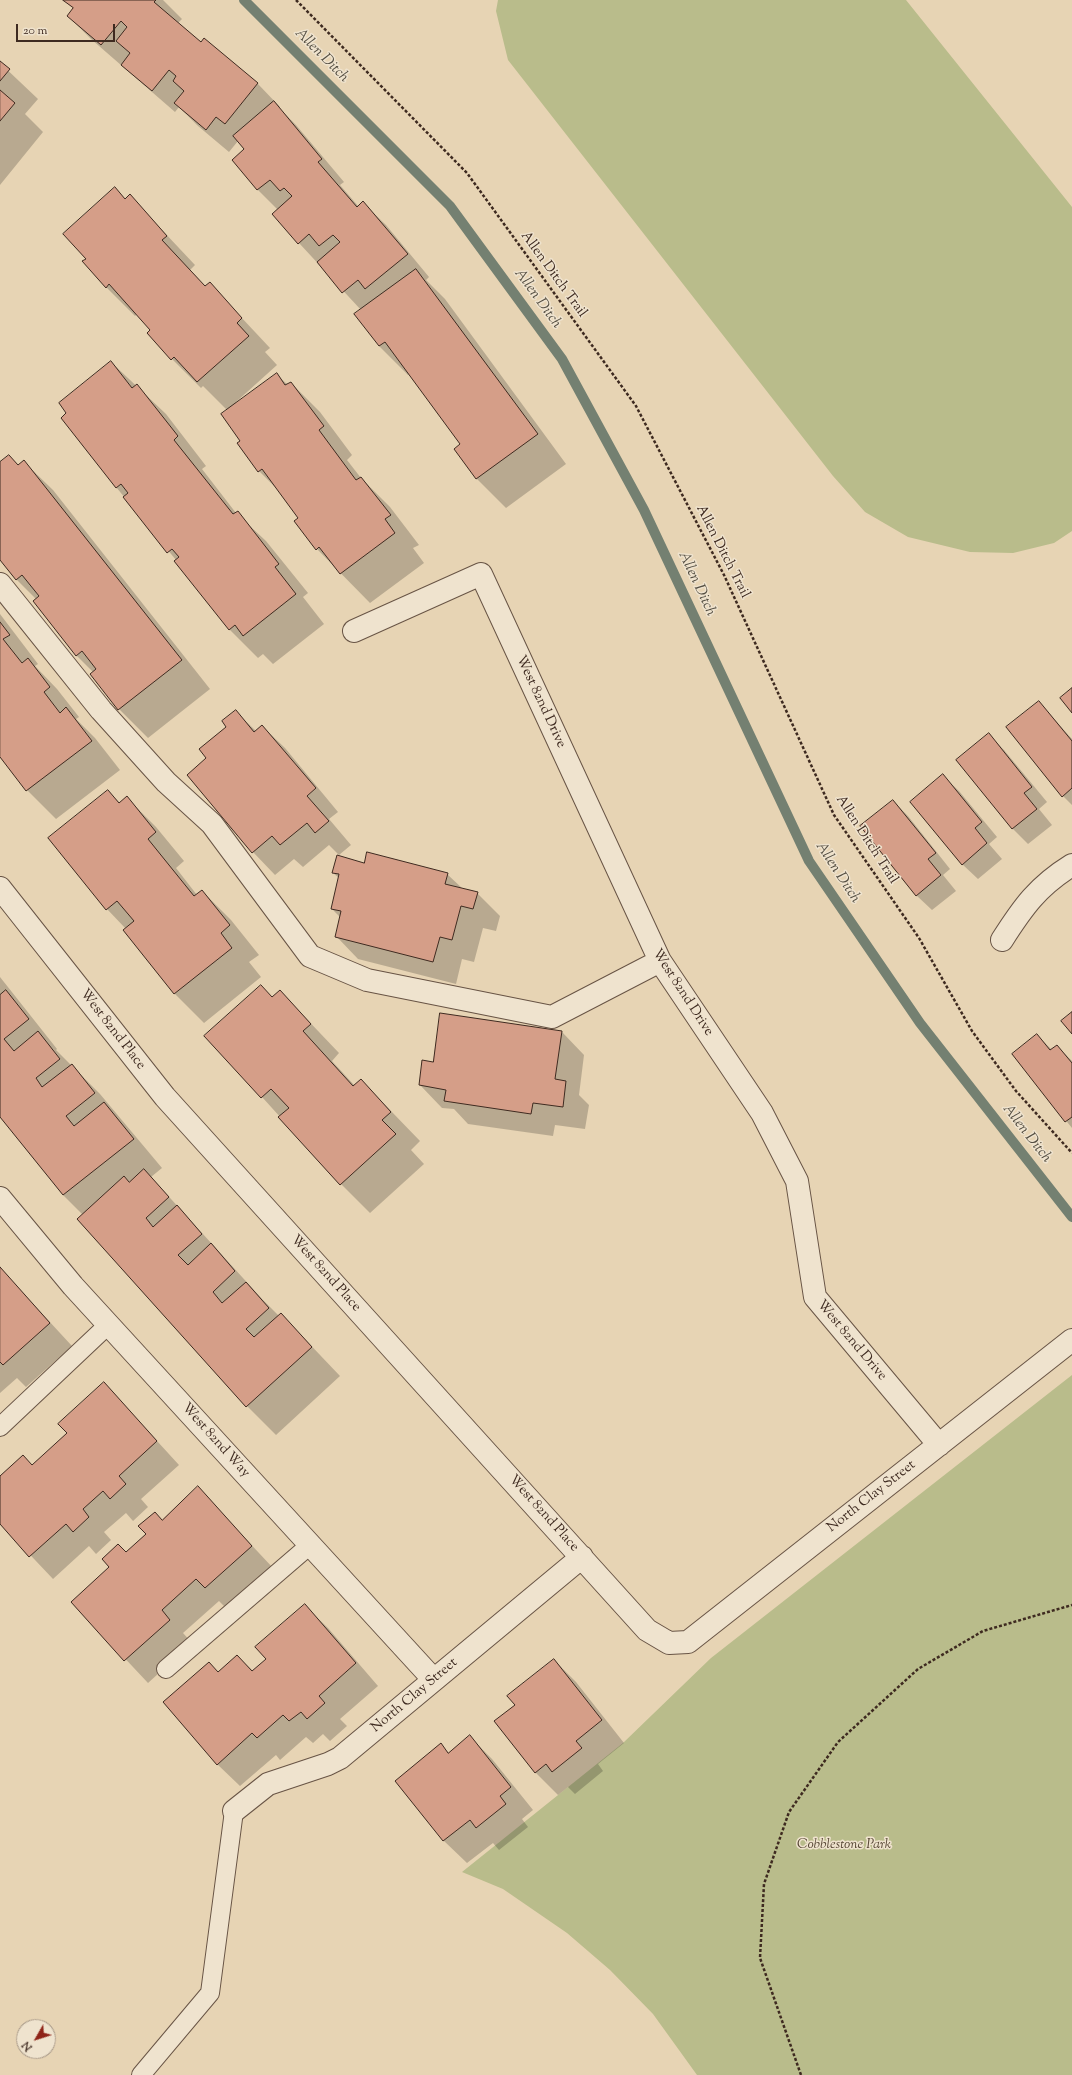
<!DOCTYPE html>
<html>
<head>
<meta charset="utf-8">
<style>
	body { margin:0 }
	#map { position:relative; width:1072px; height:2075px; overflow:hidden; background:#e7d4b4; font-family:"Sorts Mill Goudy",serif }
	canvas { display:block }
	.north { position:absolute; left:16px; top:2019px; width:40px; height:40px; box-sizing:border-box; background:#efe3ce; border:1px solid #a89988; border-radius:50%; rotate:231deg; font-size:11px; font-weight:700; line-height:16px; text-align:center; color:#3e2a20 }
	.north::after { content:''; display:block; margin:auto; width:14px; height:18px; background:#8f2418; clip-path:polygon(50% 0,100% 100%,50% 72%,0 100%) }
	.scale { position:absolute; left:16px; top:24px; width:99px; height:18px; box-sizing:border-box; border:2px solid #3e2a20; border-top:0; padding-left:5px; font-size:12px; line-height:14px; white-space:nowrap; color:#3e2a20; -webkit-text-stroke:3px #efe3ce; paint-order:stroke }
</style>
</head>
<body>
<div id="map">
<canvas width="1072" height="2075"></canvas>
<div class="north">N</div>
<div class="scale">20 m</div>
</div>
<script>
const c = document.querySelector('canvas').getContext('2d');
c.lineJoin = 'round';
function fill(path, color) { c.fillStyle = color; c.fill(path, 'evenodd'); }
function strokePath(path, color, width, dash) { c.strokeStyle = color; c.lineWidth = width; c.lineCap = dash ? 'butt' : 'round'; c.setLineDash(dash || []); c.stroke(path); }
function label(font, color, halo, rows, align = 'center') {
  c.font = font + ' "Sorts Mill Goudy",serif'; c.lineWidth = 3; c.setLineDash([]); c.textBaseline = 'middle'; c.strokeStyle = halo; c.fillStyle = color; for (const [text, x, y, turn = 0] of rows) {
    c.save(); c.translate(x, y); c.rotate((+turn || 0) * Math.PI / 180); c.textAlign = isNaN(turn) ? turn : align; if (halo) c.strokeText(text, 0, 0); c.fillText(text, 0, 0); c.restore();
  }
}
fill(new Path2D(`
	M 498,0 L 906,0 L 1072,207 L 1072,531 L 1054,543 L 1013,553 L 970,552 L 908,537 L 865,512 L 833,476 L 508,60 L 496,11 Z
	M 1072,1375 L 1072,2075 L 697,2075 L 653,2014 L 610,1970 L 567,1933 L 503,1889 L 462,1872 L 623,1743 L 711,1658 Z`), '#b9bc8b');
fill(new Path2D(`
	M 64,0 L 163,0 L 182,19 L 178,23 L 202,43 L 204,40 L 258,84 L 280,107 L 279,108 L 296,125 L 344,182 L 340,185 L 359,207 L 363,203 L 386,225 L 429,277 L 426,280 L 445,299 L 566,464 L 506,508 L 477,479 L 455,449 L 462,444 L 410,374 L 408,375 L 379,346 L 361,310 L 299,243 L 278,210 L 258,190 L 233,160 L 246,149 L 238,141 L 229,152 L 198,126 L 179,107 L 175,112 L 91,39 L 68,16 L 74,9 Z
	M 0,63 L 38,99 L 25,114 L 43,132 L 0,185 Z
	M 130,196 L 195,265 L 190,270 L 206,287 L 210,284 L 270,348 L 265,352 L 277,365 L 236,402 L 237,403 L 276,374 L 288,385 L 291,383 L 320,412 L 352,455 L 347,460 L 361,478 L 390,507 L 419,545 L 413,548 L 424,563 L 370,603 L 317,549 L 299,518 L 280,492 L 259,471 L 227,410 L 203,386 L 201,388 L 172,359 L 152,330 L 137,314 L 135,316 L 106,287 L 87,259 Z
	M 111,362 L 166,414 L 206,466 L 202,469 L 236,513 L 266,541 L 308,593 L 303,597 L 324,624 L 273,664 L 263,654 L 258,658 L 229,629 L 176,560 L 116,487 Z
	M 9,456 L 19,466 L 24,462 L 53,490 L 210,689 L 148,738 L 119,709 L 93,672 L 76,655 L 36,599 L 16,579 L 0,558 L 0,464 Z
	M 0,614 L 38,664 L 35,666 L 57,689 L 79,717 L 76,719 L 95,738 L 120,770 L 56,819 L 27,790 L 0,755 Z
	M 1039,702 L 1072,739 L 1072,805 L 1063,796 Z
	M 235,711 L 256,731 L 262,726 L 285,748 L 338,812 L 329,819 L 351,845 L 339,855 L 329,845 L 303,867 L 294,859 L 275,875 L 253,852 L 208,758 L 228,727 Z
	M 989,735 L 1004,750 L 1047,802 L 1039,809 L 1052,825 L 1028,844 L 1012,828 Z
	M 943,776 L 959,791 L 997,837 L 989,844 L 1002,859 L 978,879 L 962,864 Z
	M 108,791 L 120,803 L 127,798 L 156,827 L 184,861 L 176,868 L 197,895 L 202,891 L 231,920 L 259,955 L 249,962 L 261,977 L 204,1023 L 175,994 L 124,931 L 126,929 L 107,909 L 50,838 Z
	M 893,801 L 908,816 L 950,869 L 943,875 L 956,891 L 932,910 L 916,895 Z
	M 365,864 L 447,874 L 463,889 L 477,893 L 500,916 L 496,931 L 483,928 L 474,962 L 462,959 L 456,984 L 358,959 L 336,936 L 341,918 L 332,909 L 339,878 L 333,873 Z
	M 0,977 L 57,1049 L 56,1050 L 100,1094 L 162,1168 L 151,1177 L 263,1300 L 279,1316 L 281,1314 L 340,1376 L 276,1435 L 247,1406 L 83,1215 L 63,1195 L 0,1115 Z
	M 280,991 L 339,1053 L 332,1061 L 355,1086 L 361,1080 L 420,1141 L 411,1150 L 424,1164 L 370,1213 L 341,1184 L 262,1097 L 273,998 Z
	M 562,1032 L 584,1055 L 579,1095 L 589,1105 L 585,1129 L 555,1125 L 553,1136 L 468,1124 L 454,1109 L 442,1108 L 420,1085 L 434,1063 Z
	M 1037,1035 L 1052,1050 L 1057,1046 L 1072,1061 L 1072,1128 L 1013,1055 Z
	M 0,1268 L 72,1346 L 26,1387 L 17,1378 L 0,1393 Z
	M 104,1383 L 179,1465 L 141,1499 L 148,1507 L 133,1521 L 126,1513 L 104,1532 L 111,1540 L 96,1554 L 89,1546 L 53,1579 L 0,1523 L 0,1477 L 32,1466 L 68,1433 Z
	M 198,1488 L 274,1569 L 228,1610 L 219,1601 L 183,1633 L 192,1643 L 148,1683 L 72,1602 Z
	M 305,1606 L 328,1628 L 378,1686 L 340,1719 L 347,1726 L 330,1741 L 323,1734 L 313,1743 L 306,1737 L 280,1760 L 276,1755 L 240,1786 L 217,1764 L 218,1673 L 237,1656 L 253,1671 L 268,1659 Z
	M 554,1660 L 576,1682 L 624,1743 L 598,1764 L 603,1771 L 575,1794 L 568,1787 L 558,1795 L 536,1773 L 495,1722 L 516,1705 Z
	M 470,1737 L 492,1759 L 533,1810 L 522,1819 L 528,1827 L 499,1850 L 493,1843 L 467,1863 L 444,1841 L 396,1781 L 441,1745 L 449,1753 Z`), '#0003');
strokePath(new Path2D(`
	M 244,0 L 450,206 L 562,359 L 644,510 L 809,861 L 920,1023 L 1072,1217`), '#748071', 10);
const building = new Path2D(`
	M 63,0 L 156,0 L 154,2 L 201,42 L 204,38 L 258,83 L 225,124 L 216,117 L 206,130 L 174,103 L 184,91 L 173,81 L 176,76 L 169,70 L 152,91 L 121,65 L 130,53 L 116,41 L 127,27 L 121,21 L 101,45 L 67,16 L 73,8 Z
	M 0,61 L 10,69 L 0,81 Z
	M 0,90 L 15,103 L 0,121 Z
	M 274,101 L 322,159 L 318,162 L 357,207 L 363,201 L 408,254 L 365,289 L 358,280 L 342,293 L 317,262 L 340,242 L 333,235 L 319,246 L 309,234 L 298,244 L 272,214 L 292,196 L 284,188 L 280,191 L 270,180 L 257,190 L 232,160 L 244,149 L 233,136 Z
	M 115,187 L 125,199 L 130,194 L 167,236 L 162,240 L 205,286 L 210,282 L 242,318 L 237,323 L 249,336 L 197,382 L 174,357 L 171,360 L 147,333 L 150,330 L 109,284 L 106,288 L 82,261 L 86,259 L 63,234 Z
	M 416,269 L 538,434 L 476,479 L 454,449 L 460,444 L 385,342 L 379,346 L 354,314 Z
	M 111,361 L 132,388 L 137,384 L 178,436 L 174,440 L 233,514 L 238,511 L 279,564 L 275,567 L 296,594 L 243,636 L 235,625 L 229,630 L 174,561 L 179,557 L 172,549 L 167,553 L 123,497 L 128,493 L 121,484 L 116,488 L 61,418 L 66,413 L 59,403 Z
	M 277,373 L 285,385 L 291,382 L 324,426 L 319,430 L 356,480 L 361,477 L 391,515 L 385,519 L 395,533 L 340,574 L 319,547 L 316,550 L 294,521 L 298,518 L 262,469 L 258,472 L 237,443 L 240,441 L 221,414 Z
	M 9,455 L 18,465 L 24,460 L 182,660 L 118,710 L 90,674 L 96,669 L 82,651 L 76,656 L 33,601 L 39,596 L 22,575 L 16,580 L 0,560 L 0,462 Z
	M 0,622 L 10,635 L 3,639 L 22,663 L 28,658 L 50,687 L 44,692 L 60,713 L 66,707 L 92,741 L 26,791 L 0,757 Z
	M 1072,688 L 1072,713 L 1060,698 Z
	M 1039,701 L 1072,741 L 1072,788 L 1062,797 L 1006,727 Z
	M 236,710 L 254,732 L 262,725 L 316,788 L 307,796 L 329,821 L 315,833 L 307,823 L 280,845 L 272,836 L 252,853 L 187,775 L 206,758 L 199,749 L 226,727 L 222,721 Z
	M 989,733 L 1032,787 L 1024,793 L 1037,809 L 1012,829 L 956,760 Z
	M 943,774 L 982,822 L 975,828 L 987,843 L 962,865 L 910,802 Z
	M 108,790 L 119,803 L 127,796 L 156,832 L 148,839 L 194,896 L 202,890 L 230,925 L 221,933 L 232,948 L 174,994 L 123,930 L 134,921 L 117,901 L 106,910 L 48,838 Z
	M 893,800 L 936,853 L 928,859 L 941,875 L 916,896 L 860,826 Z
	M 367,852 L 448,873 L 445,884 L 478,892 L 473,909 L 461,906 L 452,940 L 440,937 L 433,962 L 335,937 L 341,911 L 331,909 L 339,874 L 332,873 L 337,855 L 364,863 Z
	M 261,985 L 272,997 L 280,990 L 311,1024 L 303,1031 L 353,1086 L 361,1079 L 391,1112 L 382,1120 L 396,1134 L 340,1185 L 278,1117 L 289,1108 L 271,1089 L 261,1098 L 204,1036 Z
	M 6,990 L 29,1019 L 4,1039 L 14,1051 L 38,1031 L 60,1059 L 36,1078 L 42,1087 L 72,1064 L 95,1093 L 66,1116 L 74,1126 L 104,1102 L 134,1139 L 63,1195 L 0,1117 L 0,995 Z
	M 1072,1012 L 1072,1034 L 1061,1021 Z
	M 440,1013 L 562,1031 L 555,1079 L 566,1081 L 563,1107 L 533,1103 L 531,1114 L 444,1101 L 446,1090 L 419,1085 L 422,1060 L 433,1062 Z
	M 1037,1034 L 1050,1050 L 1057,1045 L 1072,1063 L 1072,1117 L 1065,1122 L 1012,1054 Z
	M 144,1169 L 169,1197 L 146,1218 L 153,1227 L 177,1205 L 202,1234 L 178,1255 L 188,1265 L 211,1243 L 235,1271 L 213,1292 L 222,1303 L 246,1282 L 269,1308 L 246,1329 L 254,1337 L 281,1313 L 312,1347 L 246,1407 L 77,1219 L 124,1176 L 129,1182 Z
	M 0,1267 L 50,1323 L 3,1365 L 0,1362 Z
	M 104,1382 L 157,1441 L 119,1476 L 126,1484 L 110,1499 L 103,1491 L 83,1509 L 89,1517 L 73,1532 L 66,1524 L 29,1557 L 0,1524 L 0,1476 L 23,1455 L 32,1465 L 67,1433 L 58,1424 Z
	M 198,1486 L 252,1546 L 205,1588 L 196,1579 L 162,1610 L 170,1620 L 124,1661 L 71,1602 L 109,1567 L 102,1559 L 118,1544 L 126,1552 L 146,1534 L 138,1526 L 155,1512 L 162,1520 Z
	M 305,1604 L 356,1663 L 319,1696 L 325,1703 L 307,1719 L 301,1712 L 289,1721 L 283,1715 L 257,1738 L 252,1733 L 217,1765 L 163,1702 L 209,1662 L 218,1672 L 237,1655 L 252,1671 L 266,1659 L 255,1647 Z
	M 554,1659 L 602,1720 L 576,1741 L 582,1748 L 552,1772 L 546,1764 L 535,1773 L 494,1721 L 515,1705 L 507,1696 Z
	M 470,1735 L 511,1787 L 500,1796 L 506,1804 L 476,1828 L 470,1820 L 443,1841 L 395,1781 L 441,1743 L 448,1753 Z`);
fill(building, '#d59e88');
strokePath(building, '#3e2a20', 1);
const service = new Path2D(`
	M 0,1427 L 108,1325
	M 166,1669 L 310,1545
	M 141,2075 L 210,1993 L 234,1811`);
const minor = new Path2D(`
	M 0,584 L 101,710 L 166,782 L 212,824 L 310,956 L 367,980 L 552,1017 L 660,961
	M 354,631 L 481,574 L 660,961 L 762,1113 L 797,1181 L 815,1297 L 939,1445
	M 0,888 L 165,1097 L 647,1630 L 669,1643 L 688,1642 L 1072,1340
	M 1002,940 C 1023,907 1038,886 1072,865
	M 0,1198 L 73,1286 L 434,1680
	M 234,1811 L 268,1784 L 328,1764 L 340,1758 L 582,1557`);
strokePath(service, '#685445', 20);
strokePath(minor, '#685445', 24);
strokePath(new Path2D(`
	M 296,0 L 467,173 L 636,406 L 724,575 L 834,815 L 919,938 L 972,1031 L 1016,1091 L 1072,1153
	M 801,2075 L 760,1958 L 764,1884 L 789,1812 L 838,1742 L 918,1669 L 983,1631 L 1072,1605`), '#3e2a20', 2.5, [3, 2]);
strokePath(service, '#efe3ce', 18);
strokePath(minor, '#efe3ce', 22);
label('14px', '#3e2a20', '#efe3ce', [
	["Allen Ditch Trail",553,275,54],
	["Allen Ditch Trail",722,552,63],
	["West 82nd Drive",540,702,65],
	["Allen Ditch Trail",866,840,57],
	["West 82nd Drive",682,993,57],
	["West 82nd Place",112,1030,52],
	["West 82nd Place",325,1274,48],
	["West 82nd Drive",851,1341,50],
	["West 82nd Way",215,1441,48],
	["North Clay Street",872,1497,-38],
	["West 82nd Place",543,1514,48],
	["North Clay Street",415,1696,-40]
]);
label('italic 14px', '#574735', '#efe3ce', [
	["Cobblestone Park",844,1846]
]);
label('italic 15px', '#544e42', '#efe3ce', [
	["Allen Ditch",321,56,45],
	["Allen Ditch",537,299,54],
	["Allen Ditch",696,584,65],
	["Allen Ditch",837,873,57],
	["Allen Ditch",1026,1134,52]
]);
</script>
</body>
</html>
